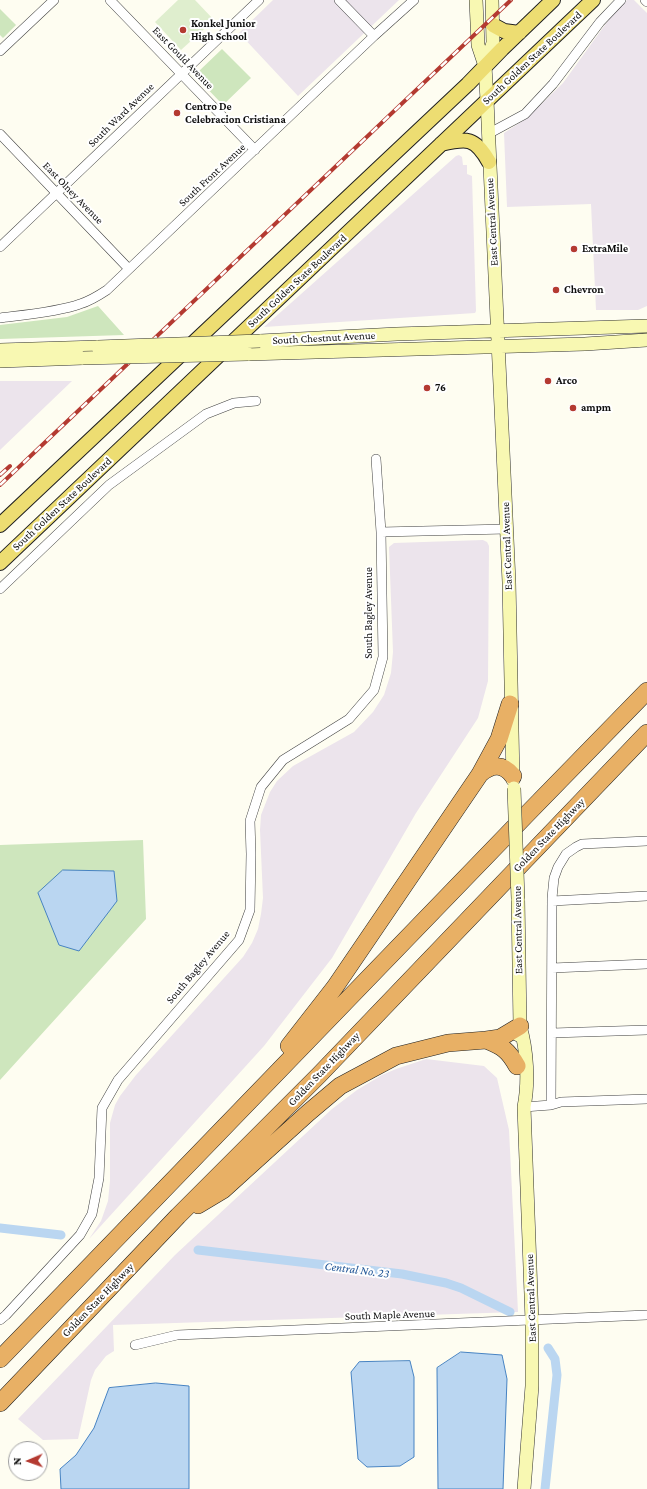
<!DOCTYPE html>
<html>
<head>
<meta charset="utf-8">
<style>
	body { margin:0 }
	#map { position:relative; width:647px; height:1489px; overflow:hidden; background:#fefdf1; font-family:"Crimson Pro",serif }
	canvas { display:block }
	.north { position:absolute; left:8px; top:1441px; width:40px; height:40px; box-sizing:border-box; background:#fff; border:1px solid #9f9f9f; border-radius:50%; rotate:268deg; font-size:11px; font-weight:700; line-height:16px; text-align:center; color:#0f0f0f }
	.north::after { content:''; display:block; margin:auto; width:14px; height:18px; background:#b43a31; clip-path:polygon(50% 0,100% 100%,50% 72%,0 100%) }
</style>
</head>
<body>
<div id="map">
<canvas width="647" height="1489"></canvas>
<div class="north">N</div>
</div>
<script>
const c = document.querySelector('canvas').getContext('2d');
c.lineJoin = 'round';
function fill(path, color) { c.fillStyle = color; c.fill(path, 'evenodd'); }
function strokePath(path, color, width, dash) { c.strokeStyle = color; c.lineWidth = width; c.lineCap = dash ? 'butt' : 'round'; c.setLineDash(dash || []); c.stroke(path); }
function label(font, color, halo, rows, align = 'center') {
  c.font = font + ' "Crimson Pro",serif'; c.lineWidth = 4; c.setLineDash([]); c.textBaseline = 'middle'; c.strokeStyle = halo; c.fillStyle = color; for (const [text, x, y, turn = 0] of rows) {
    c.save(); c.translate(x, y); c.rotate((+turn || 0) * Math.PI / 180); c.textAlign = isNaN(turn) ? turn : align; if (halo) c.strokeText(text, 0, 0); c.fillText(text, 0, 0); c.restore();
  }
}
fill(new Path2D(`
	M 273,0 L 399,0 L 298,96 L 239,33 Z
	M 627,0 L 634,0 L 647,13 L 647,306 L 638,310 L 596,310 L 591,204 L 507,207 L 504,133 L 527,118 L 563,83 L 615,11 Z
	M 459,155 L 462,157 L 463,165 L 467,165 L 467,174 L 472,176 L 476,311 L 475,313 L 264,327 L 456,156 Z
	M 0,381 L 72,381 L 0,450 Z
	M 483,540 L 487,542 L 489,546 L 488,681 L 478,718 L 416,813 L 332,958 L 264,1046 L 89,1239 L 101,1221 L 108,1201 L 110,1181 L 110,1123 L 115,1105 L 120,1096 L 136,1075 L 243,957 L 252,943 L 258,929 L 261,914 L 263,898 L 260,830 L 261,815 L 270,792 L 277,781 L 293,766 L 354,732 L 373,712 L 384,695 L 391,673 L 393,652 L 389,547 L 394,543 Z
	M 426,1059 L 484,1066 L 497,1078 L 509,1130 L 518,1312 L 113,1325 L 114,1351 L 106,1356 L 95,1370 L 91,1380 L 78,1439 L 43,1440 L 18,1419 L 175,1255 L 332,1109 L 357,1090 L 382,1075 L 396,1069 Z`), '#ece4ec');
fill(new Path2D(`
	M 0,9 L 16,25 L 3,38 L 0,35 Z
	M 222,49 L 251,78 L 223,105 L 198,79 L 198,72 Z
	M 98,306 L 124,335 L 0,339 L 0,325 L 67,317 Z
	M 143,840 L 146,919 L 0,1080 L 0,845 Z`), '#cee6bd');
fill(new Path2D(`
	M 178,0 L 195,0 L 214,20 L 181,50 L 155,22 Z`), '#dfeece');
const water = new Path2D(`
	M 63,870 L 114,871 L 117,901 L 79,951 L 59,945 L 38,893 Z
	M 461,1352 L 502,1355 L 507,1379 L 503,1489 L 438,1489 L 437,1368 Z
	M 410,1361 L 414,1377 L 414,1457 L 400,1466 L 367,1467 L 358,1459 L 351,1372 L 359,1362 Z
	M 156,1383 L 189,1386 L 189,1489 L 61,1489 L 60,1469 L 76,1455 L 94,1428 L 109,1388 Z`);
fill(water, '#bad6f1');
strokePath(water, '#4783c2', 1);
strokePath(new Path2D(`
	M 0,1228 L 61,1235
	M 198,1250 L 402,1274 L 446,1283 L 461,1288 L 510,1312
	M 545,1489 L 557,1375 L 555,1359 L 548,1348`), '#bad6f1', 9);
const street = new Path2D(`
	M 110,0 L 255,150
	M 339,0 L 374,36
	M 645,0 L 647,2
	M 0,51 L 54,0
	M 0,134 L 129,269
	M 488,134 L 525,114 L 553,84 L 600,22 L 621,0
	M 0,247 L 259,0
	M 0,318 C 24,315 58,312 80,304 C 90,301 98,296 107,290 L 374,36 L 414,0
	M 381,532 L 506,529
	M 0,589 L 109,485 L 206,414 L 234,403 L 256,401
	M 552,901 L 647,896
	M 552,968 L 647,964
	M 552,1033 L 647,1030
	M 551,1105 L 552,898 L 554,878 L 558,867 L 566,854 L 576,847 L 582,844 L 647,841
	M 524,1107 L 551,1105 L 561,1102 L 647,1099
	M 0,1320 L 6,1315 L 80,1235 L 92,1214 L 99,1178 L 102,1108 L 118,1080 L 239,940 L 250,910 L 251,854 L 250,821 L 261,787 L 283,760 L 349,719 L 374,690 L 383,657 L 381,532 L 376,459
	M 135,1345 L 177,1335 L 647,1315`);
const secondary = new Path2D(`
	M 476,0 L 478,45 L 485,66 L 487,100 L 509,582 L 513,780
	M 485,66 L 493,43 L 492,0
	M 260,341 L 397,334 L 647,326
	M 0,350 L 98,347
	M 248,354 L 585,344 L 647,340
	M 0,361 L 83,358
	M 518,899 L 520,1026 L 518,1035
	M 520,1026 C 527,1050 529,1082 524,1107 L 532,1321 L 532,1386 L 524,1489`);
const primary = new Path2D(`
	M 493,25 L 504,31 L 519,33
	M 441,144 C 467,138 475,137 489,162
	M 0,525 L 468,84 L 502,49 L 553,0
	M 0,563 L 593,0`);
const highway = new Path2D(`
	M 480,774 C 492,764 503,763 513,776
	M 486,1040 C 503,1047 508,1050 517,1066
	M 289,1046 L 335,987 L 480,774 L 499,739 L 510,704
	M 198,1205 L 223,1190 L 308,1113 L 340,1086 L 396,1056 L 448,1043 L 486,1040 L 500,1038 L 520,1026
	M 0,1359 L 529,812 L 647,691
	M 0,1403 L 178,1216 L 319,1075 L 647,733`);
strokePath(street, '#424242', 10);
strokePath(secondary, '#313131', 14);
strokePath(primary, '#202020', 16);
strokePath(highway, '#202020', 18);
strokePath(street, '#fff', 9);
strokePath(secondary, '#f8f8b2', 13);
strokePath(primary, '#eddd72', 14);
strokePath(highway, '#e8b065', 17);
const rail = new Path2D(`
	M 0,475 L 10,466
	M 0,485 L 511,0`);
strokePath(rail, '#b43a31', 4);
strokePath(rail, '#fff', 2.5, [8]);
const secondaryBridge = new Path2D(`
	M 98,347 L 260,341
	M 83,358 L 248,354
	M 514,788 L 518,899`);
strokePath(secondaryBridge, '#313131', 14, []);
strokePath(secondaryBridge, '#f8f8b2', 13);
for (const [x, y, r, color] of [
	[183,30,4,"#b43a31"],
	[177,113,4,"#b43a31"],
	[574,249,4,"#b43a31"],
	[556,290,4,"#b43a31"],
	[548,381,4,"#b43a31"],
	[427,388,4,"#b43a31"],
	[573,408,4,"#b43a31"]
]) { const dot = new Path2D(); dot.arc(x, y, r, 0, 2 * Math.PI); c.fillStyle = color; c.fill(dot); strokePath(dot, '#fff', 1.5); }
label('bold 11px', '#0f0f0f', '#fff', [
	["Konkel Junior",191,24],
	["High School",191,37],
	["Centro De",185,107],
	["Celebracion Cristiana",185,120],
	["ExtraMile",582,249],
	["Chevron",564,290],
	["Arco",556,381],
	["76",435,388],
	["ampm",581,408]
], 'left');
label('11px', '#0f0f0f', '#fff', [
	["East Gould Avenue",183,58,46],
	["South Golden State Boulevard",532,58,-43],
	["South Ward Avenue",121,115,-44],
	["South Front Avenue",212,175,-43],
	["East Olney Avenue",73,193,46],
	["East Central Avenue",492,222,-93],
	["South Golden State Boulevard",297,281,-43],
	["South Chestnut Avenue",324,338,-3],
	["South Golden State Boulevard",62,504,-43],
	["East Central Avenue",507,546,-92],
	["South Bagley Avenue",369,613,-90],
	["Golden State Highway",549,835,-46],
	["East Central Avenue",518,930,-91],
	["South Bagley Avenue",198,967,-50],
	["Golden State Highway",324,1069,-46],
	["East Central Avenue",531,1298,-92],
	["Golden State Highway",98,1300,-46],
	["South Maple Avenue",390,1315,-2]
]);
label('italic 12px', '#215697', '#fff', [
	["Central No. 23",357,1270,7]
]);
</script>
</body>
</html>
